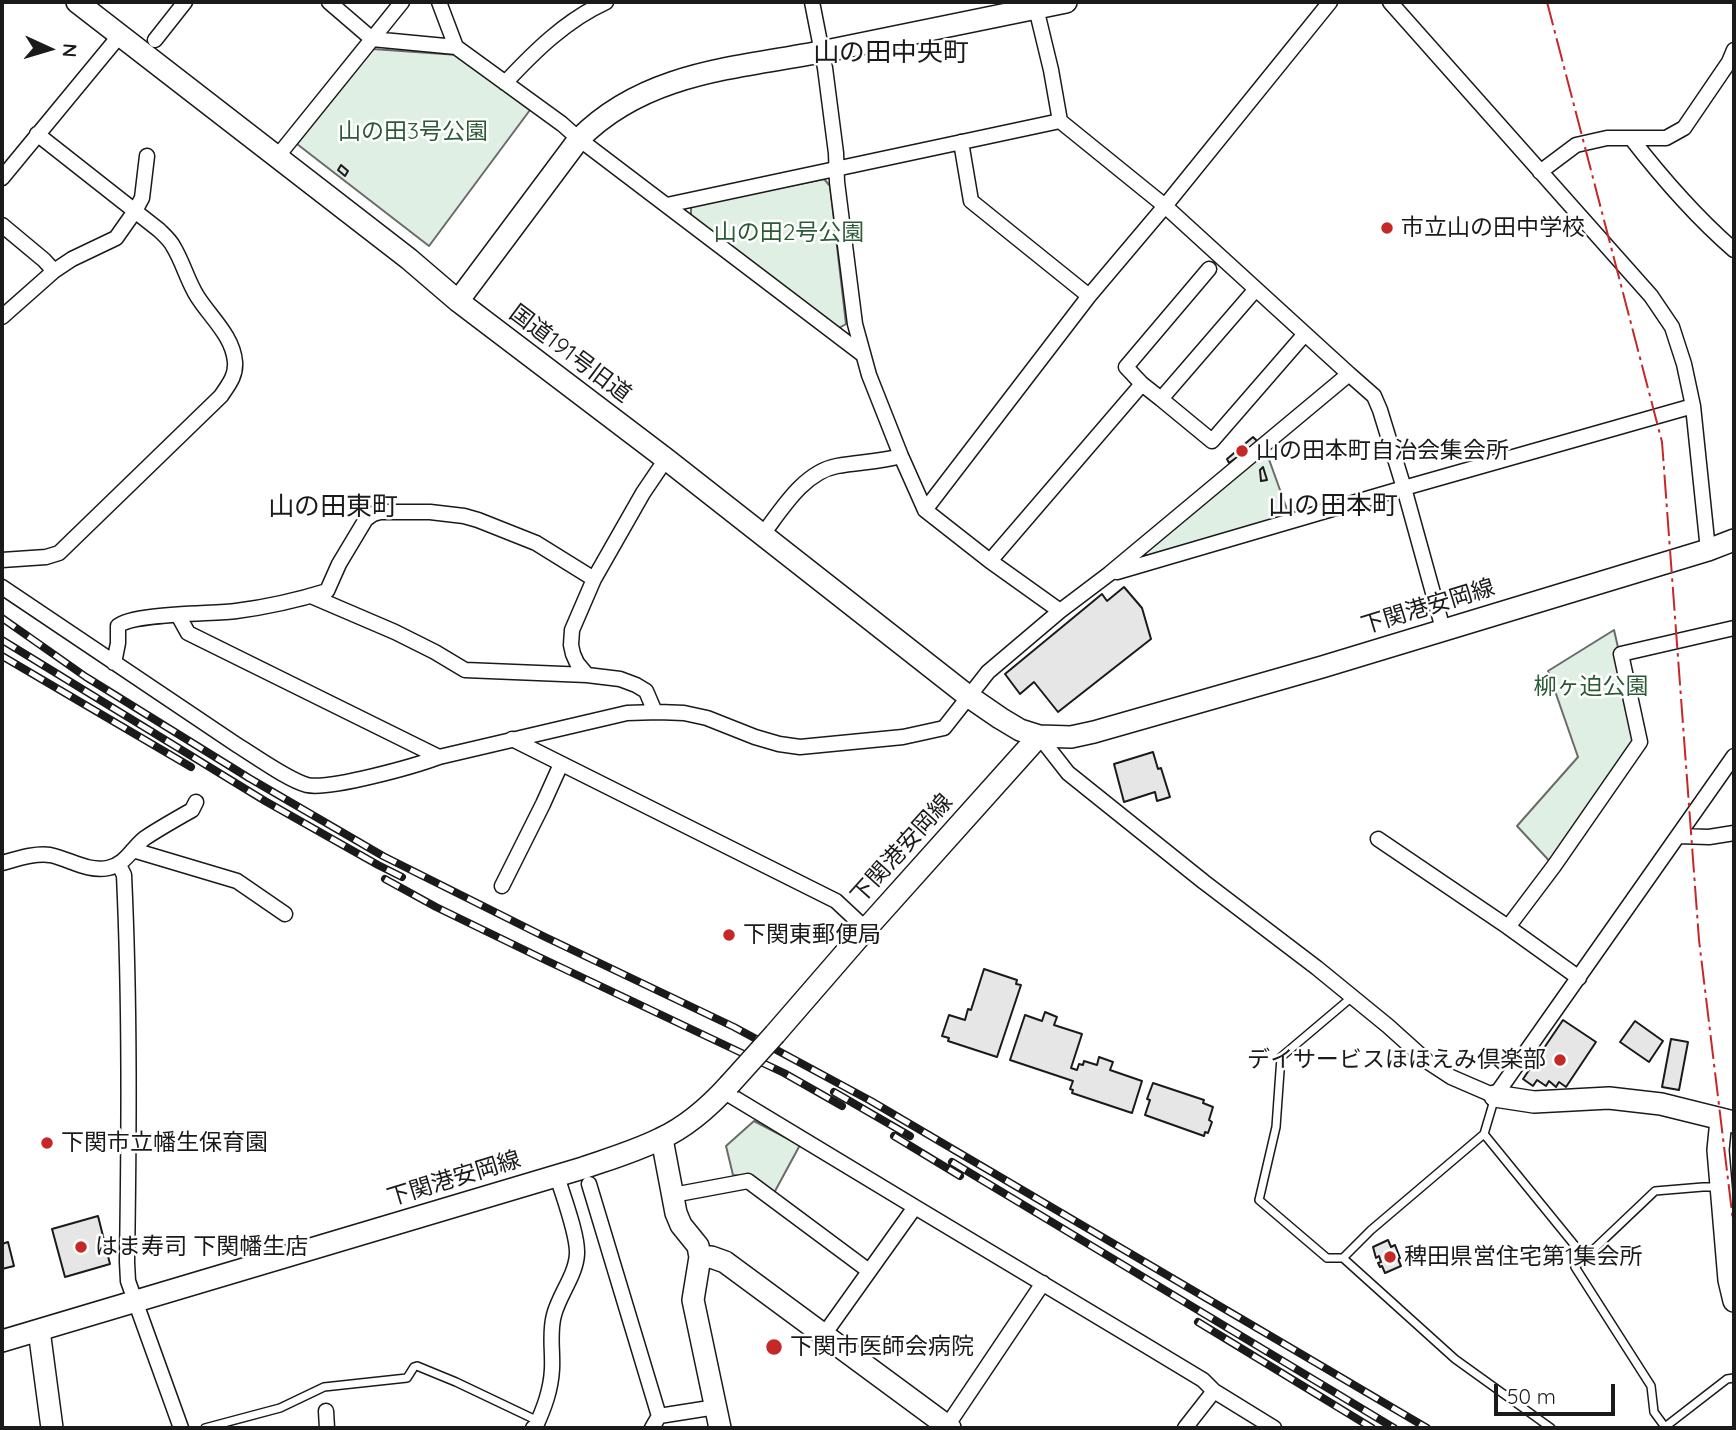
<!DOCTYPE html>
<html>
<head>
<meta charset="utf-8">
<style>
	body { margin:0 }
	#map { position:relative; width:1736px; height:1430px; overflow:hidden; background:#fff; font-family:Quicksand,sans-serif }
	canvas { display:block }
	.frame { position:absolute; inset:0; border:4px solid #1a1a1a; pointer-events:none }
	.north { position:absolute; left:14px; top:14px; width:70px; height:70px; -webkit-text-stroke:5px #fff; paint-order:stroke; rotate:94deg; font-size:19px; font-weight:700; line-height:28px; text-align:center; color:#1a1a1a }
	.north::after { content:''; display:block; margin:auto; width:24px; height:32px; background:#1a1a1a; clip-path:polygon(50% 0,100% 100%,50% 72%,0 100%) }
	.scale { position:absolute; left:1494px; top:1384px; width:121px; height:32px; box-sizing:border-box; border:4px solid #1a1a1a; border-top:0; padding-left:9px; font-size:21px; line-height:24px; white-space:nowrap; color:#1a1a1a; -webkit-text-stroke:5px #fff; paint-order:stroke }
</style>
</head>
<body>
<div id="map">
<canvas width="1736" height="1430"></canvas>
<div class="frame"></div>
<div class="north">N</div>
<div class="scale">50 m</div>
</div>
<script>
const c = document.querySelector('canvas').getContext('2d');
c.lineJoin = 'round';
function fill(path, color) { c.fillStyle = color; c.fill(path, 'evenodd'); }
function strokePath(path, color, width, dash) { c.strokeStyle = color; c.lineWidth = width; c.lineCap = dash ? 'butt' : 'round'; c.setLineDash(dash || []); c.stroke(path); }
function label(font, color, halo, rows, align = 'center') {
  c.font = font + ' Quicksand,"Noto Sans JP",sans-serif'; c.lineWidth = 5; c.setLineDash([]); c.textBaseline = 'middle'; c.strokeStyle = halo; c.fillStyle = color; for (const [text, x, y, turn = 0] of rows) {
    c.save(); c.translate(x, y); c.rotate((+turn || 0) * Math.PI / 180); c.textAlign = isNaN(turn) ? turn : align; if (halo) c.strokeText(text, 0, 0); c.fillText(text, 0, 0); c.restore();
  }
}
const green = new Path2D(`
	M 373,49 L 458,55 L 530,110 L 429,246 L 297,144 Z
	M 824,179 L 830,186 L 846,324 L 839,328 L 691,216 L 691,206 Z
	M 1266,451 L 1289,515 L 1146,556 L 1145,552 Z
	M 1614,630 L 1640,742 L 1554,866 L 1517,826 L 1578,757 L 1548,671 Z
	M 754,1121 L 800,1145 L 774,1193 L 751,1177 L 733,1175 L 726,1146 Z`);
fill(green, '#e0efe3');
strokePath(green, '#6a6a6a', 2);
const building = new Path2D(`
	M 341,165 L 348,171 L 345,176 L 338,170 Z
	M 1253,437 L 1258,442 L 1229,463 L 1227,459 Z
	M 1263,467 L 1267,480 L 1261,481 L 1260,470 Z
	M 1124,587 L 1142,608 L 1151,639 L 1058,712 L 1034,682 L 1020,694 L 1005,674 L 1102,594 L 1107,601 Z
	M 1153,752 L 1158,769 L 1161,768 L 1170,797 L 1157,801 L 1155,792 L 1124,802 L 1114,764 Z
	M 984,969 L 1017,980 L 1016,984 L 1021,985 L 997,1057 L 948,1041 L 949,1038 L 942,1036 L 949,1015 L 965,1020 L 968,1009 L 971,1010 Z
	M 1045,1012 L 1057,1017 L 1054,1025 L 1082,1034 L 1071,1068 L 1077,1070 L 1079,1064 L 1083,1065 L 1084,1061 L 1097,1065 L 1099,1057 L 1113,1062 L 1110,1070 L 1142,1081 L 1132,1113 L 1072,1093 L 1073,1090 L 1070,1089 L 1073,1081 L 1010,1060 L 1025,1015 L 1042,1021 Z
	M 1563,1020 L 1596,1042 L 1566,1087 L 1559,1082 L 1556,1087 L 1549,1081 L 1546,1086 L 1537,1080 L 1533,1086 L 1523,1079 Z
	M 1635,1021 L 1663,1041 L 1649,1062 L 1620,1042 Z
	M 1671,1039 L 1688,1042 L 1679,1090 L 1662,1087 Z
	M 1153,1083 L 1204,1100 L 1203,1103 L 1213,1107 L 1209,1120 L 1212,1122 L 1208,1133 L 1205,1132 L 1204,1136 L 1145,1115 L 1150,1100 L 1147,1099 Z
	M 98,1216 L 110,1264 L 65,1277 L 52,1229 Z
	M 1388,1240 L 1391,1247 L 1395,1245 L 1400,1258 L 1398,1259 L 1401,1266 L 1385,1273 L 1382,1266 L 1380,1267 L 1378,1263 L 1381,1262 L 1379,1256 L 1376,1258 L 1373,1247 Z
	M 8,1242 L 14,1266 L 2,1269 L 2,1244 Z`);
fill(building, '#e6e6e6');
strokePath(building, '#1a1a1a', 2);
const lane = new Path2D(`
	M 1352,997 L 1281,1057 L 1276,1127 L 1259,1200 L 1327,1258 L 1343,1258 L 1371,1230 L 1484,1134 L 1495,1097
	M 1484,1134 L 1585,1258
	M 1717,1187 L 1703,1187 L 1655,1191 L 1575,1267 L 1651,1386 L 1654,1412 L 1665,1427 L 1727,1379 L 1734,1378
	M 1343,1258 L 1455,1359 L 1551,1428
	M 205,1428 L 280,1408 L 324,1387 L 407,1378 L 414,1367 L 417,1366 L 456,1382 L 538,1421`);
const street = new Path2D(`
	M 329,2 L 372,39 L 456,47 L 562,124 L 579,139 L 862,354
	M 439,2 L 456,47
	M 812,2 L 825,68 L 836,153 L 837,182 L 855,324 L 869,375 L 901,456 L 925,510 L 990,561 L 1060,611
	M 1390,2 L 1651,296 L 1672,327 L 1684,364 L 1693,406 L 1708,550
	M 1036,8 L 1051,70 L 1060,121
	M 155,40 L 185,2
	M 505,83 C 534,52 566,20 606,2
	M 1631,138 C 1662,178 1696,217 1734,250
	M 961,142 L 971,201 L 1089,296
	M 277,157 L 402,2
	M 1540,172 L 1576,145 L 1607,138 L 1666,138 L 1684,128 L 1729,62 L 1734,50
	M 2,178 L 120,35
	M 2,225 L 44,260 L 54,271
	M 1256,289 L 1161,399 L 1212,441 L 1304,335
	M 2,317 L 54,271 L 72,259 L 116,238 L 135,211 L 142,198 L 147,156
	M 1349,374 L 1374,396 L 1380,410 L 1404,488 L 1443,629
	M 1142,384 L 1126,367 L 1209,269
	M 925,510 L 1089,296 L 1165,206 L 1330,2
	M 763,534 C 782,509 804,472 837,466 C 858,462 880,462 901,456
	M 2,560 L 46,557 L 59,553 L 221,396 C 229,384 236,376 235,362 C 233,336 210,317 197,296 C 187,280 183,262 173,246 C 170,240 164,235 159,230 L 37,134
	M 990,561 L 1142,384 L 1161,399
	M 1117,572 L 1404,488 L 1693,406
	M 2,587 L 237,745 C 255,756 288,780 307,785 C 330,790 415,766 439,757 L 627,713 L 658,712 L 684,713 L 707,718 L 755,737 L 779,744 L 800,747 L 903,737 L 944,728 L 988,672 L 1060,611 L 1109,574 L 1349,374 L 1165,206 L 1060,121 L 667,205
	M 311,596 L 395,632 L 435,652 L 465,670 L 587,675 L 620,679 L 636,685 L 646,691 L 655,712
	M 178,615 L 188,633 L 439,757
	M 114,663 L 118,643 L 118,626 C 132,613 213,614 236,611 C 267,607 298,600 327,591 L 339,564 L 366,519 L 373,514 L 380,512 L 430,512 L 464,516 L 478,520 L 536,543 L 594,579
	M 587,675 L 577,663 L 573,654 L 571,645 L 572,630 L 594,579 L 643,493 L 666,459
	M 1039,736 L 1068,773 L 1204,882 L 1317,968 L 1388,1026 L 1428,1062 L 1451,1077 L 1495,1096 L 1734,756
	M 512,739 L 836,901 L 866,929
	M 1678,836 L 1709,837 L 1734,833
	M 1378,839 L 1508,927 L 1579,978
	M 133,850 L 237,881 L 285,914
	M 2,863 C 17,859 34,853 50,855 C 70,859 87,872 108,868 C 125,865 132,848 145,838 C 160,828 176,819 192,810 L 196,802
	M 119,865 L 124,875 C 130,1004 129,1133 127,1262 L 128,1281 L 181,1428
	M 502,886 L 543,804 L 561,764
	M 1508,927 L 1554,866 L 1640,742 L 1621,654 L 1734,628
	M 723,1091 L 915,1207
	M 589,1184 L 659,1416 L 652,1428
	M 673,1195 L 748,1181 L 869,1271
	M 823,1336 L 915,1207 L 1145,1345 L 1203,1380 L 1214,1391 L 1274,1428
	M 326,1411 L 327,1428
	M 659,1416 L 716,1407
	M 947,1426 L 1043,1283
	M 533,1428 L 536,1426 C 544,1408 551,1390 552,1369 C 553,1351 549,1333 554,1315 C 559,1295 576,1275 577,1254 C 578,1235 563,1196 557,1176
	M 1185,1428 L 1214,1391`);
const secondary = new Path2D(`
	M 77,2 L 409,259 L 458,301 L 666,459 L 968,696 L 1000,718 L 1020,730 L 1039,736 L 1071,737 L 1094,732 L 1322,667 L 1708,550 L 1734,540
	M 458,301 L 579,139 C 647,70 741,68 831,50 C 909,34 987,18 1066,2
	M 775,1034 L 866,929 L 1039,736
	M 1495,1096 L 1534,1102 L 1609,1098 L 1661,1104 L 1734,1122
	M 1721,1120 L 1718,1150 L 1729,1280 L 1734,1301
	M 662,1139 L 676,1213 L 681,1225 L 698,1246 L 700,1257 L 693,1300 L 720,1428
	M 700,1257 L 711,1257 L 725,1262 L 950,1428
	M 39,1330 L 52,1428
	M 2,1341 L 583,1168 C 609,1159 636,1151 660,1139 C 686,1127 710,1106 729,1085`);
strokePath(lane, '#1a1a1a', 10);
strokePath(street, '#1a1a1a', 17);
strokePath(secondary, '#1a1a1a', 24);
strokePath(lane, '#fff', 7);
strokePath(street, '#fff', 14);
strokePath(secondary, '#fff', 21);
const rail = new Path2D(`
	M 2,618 L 86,677 L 249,778 L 383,856 L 543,936 L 734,1027 L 871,1101 L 1427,1428
	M 2,640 L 265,801 L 378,865 L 402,877
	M 2,656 L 191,767
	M 385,879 L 436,907 L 539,957 L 784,1073 L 842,1106
	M 834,1092 L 910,1136
	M 894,1136 L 960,1176
	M 952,1162 L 1394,1428
	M 1198,1322 L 1372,1428`);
strokePath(rail, '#1a1a1a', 8);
strokePath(rail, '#fff', 5, [16]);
const secondaryBridge = new Path2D(`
	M 729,1085 L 775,1034`);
strokePath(secondaryBridge, '#1a1a1a', 24, []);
strokePath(secondaryBridge, '#fff', 21);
strokePath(new Path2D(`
	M 1547,2 L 1662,442 L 1699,940 L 1734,1229`), '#c62828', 2, [24, 5, 3.5, 5]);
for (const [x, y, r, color] of [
	[1387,228,7,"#c62828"],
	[1242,451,7,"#c62828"],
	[729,935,7,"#c62828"],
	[1560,1060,7,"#c62828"],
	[47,1143,7,"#c62828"],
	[81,1247,7,"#c62828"],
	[1390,1257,7,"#c62828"],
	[774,1347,9,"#c62828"]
]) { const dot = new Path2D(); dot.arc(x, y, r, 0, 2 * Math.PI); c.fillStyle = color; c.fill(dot); strokePath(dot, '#fff', 2.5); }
label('23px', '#2b5a34', '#fff', [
	["山の田3号公園",413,132],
	["山の田2号公園",789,233],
	["柳ヶ迫公園",1591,687]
]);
label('23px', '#1a1a1a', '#fff', [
	["市立山の田中学校",1401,228],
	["山の田本町自治会集会所",1256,451],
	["下関東郵便局",743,935],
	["デイサービスほほえみ倶楽部",1546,1060,"right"],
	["下関市立幡生保育園",61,1143],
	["はま寿司 下関幡生店",95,1247],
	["稗田県営住宅第1集会所",1404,1257],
	["下関市医師会病院",790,1347]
], 'left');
label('23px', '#1a1a1a', '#fff', [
	["国道191号旧道",570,354,37],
	["下関港安岡線",1428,607,-17],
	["下関港安岡線",902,849,-48],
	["下関港安岡線",454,1179,-17]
]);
label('26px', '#1a1a1a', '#fff', [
	["山の田中央町",891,53],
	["山の田本町",1333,506],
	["山の田東町",333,507]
]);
</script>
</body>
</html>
